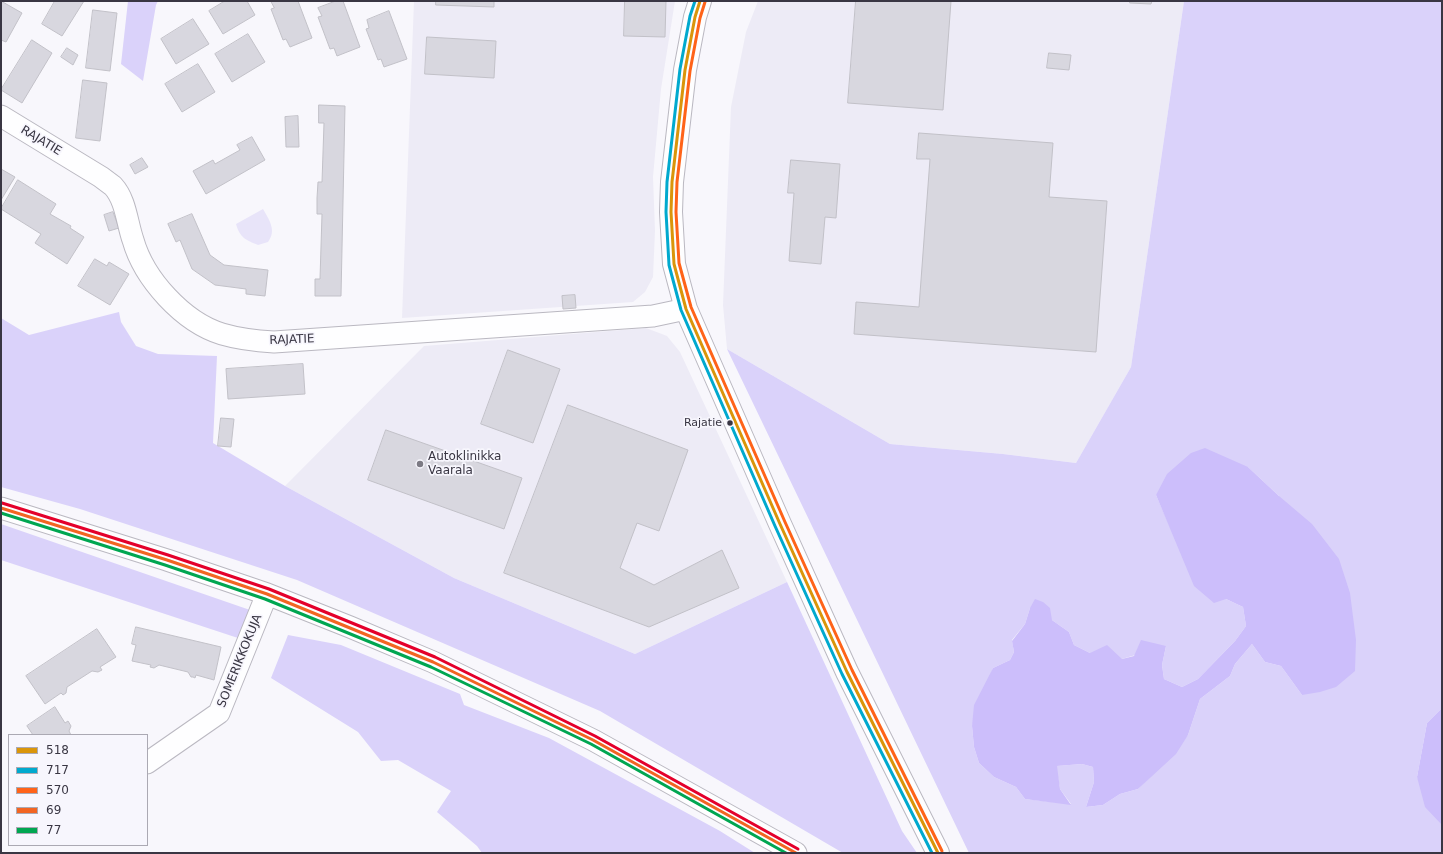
<!DOCTYPE html>
<html>
<head>
<meta charset="utf-8">
<style>
	body { margin:0 }
	#map { position:relative; width:1443px; height:854px; overflow:hidden; background:#f8f7fc; font-family:"DejaVu Sans",sans-serif }
	canvas { display:block }
	.frame { position:absolute; inset:0; border:2px solid #393643; pointer-events:none }
	.legend { position:absolute; left:8px; top:734px; width:140px; height:112px; box-sizing:border-box; background:#f7f6fd; border:1px solid #aba9b3; margin:0; padding:5px 7px; list-style:none; font-size:12px; color:#393643 }
	.legend li { display:flex; align-items:center; gap:8px; height:20px }
	.legend b { width:20px; border:1px solid #aba9b3 }
</style>
</head>
<body>
<div id="map">
<canvas width="1443" height="854"></canvas>
<div class="frame"></div>
<ul class="legend">
<li><b style="height:5px;background:#da950a"></b>518</li>
<li><b style="height:5px;background:#00a9ce"></b>717</li>
<li><b style="height:5px;background:#ff6319"></b>570</li>
<li><b style="height:5px;background:#f26522"></b>69</li>
<li><b style="height:5px;background:#00a651"></b>77</li>
</ul>
</div>
<script>
const c = document.querySelector('canvas').getContext('2d');
c.lineJoin = 'round';
function fill(path, color) { c.fillStyle = color; c.fill(path, 'evenodd'); }
function strokePath(path, color, width, dash) { c.strokeStyle = color; c.lineWidth = width; c.lineCap = dash ? 'butt' : 'round'; c.setLineDash(dash || []); c.stroke(path); }
function label(font, color, halo, rows, align = 'center') {
  c.font = font + ' "DejaVu Sans",sans-serif'; c.lineWidth = 3.5; c.setLineDash([]); c.textBaseline = 'middle'; c.strokeStyle = halo; c.fillStyle = color; for (const [text, x, y, turn = 0] of rows) {
    c.save(); c.translate(x, y); c.rotate((+turn || 0) * Math.PI / 180); c.textAlign = isNaN(turn) ? turn : align; if (halo) c.strokeText(text, 0, 0); c.fillText(text, 0, 0); c.restore();
  }
}
fill(new Path2D(`
	M 414,1 L 675,1 L 661,89 L 653,177 L 655,231 L 653,277 L 645,292 L 633,302 L 402,318 Z
	M 758,1 L 1184,1 L 1131,367 L 1076,463 L 1003,454 L 890,444 L 727,349 L 723,305 L 731,107 L 746,32 Z
	M 646,328 L 667,336 L 680,352 L 787,582 L 635,654 L 454,578 L 285,486 L 424,346 Z`), '#edebf6');
fill(new Path2D(`
	M 263,209 C 269,220 277,230 268,242 L 258,245 C 246,240 240,238 236,224 Z`), '#e8e4f9');
fill(new Path2D(`
	M 128,1 L 158,1 L 156,5 L 143,81 L 121,64 Z
	M 1184,1 L 1442,1 L 1442,708 L 1427,723 L 1417,777 L 1442,825 L 1442,853 L 969,853 L 727,349 L 890,444 L 1003,454 L 1076,463 L 1131,367 ZM 1248,467 L 1279,496 L 1302,695 L 1281,666 L 1265,662 L 1252,644 L 1235,664 L 1230,676 L 1200,699 L 1188,735 L 1138,789 L 1120,794 L 1103,805 L 1086,807 L 1094,782 L 1093,767 L 1082,764 L 1056,766 L 1060,789 L 1071,804 L 1025,799 L 1016,787 L 994,777 L 979,763 L 974,747 L 972,726 L 993,668 L 1010,660 L 1014,652 L 1012,640 L 1025,624 L 1030,608 L 1052,620 L 1069,632 L 1074,645 L 1090,653 L 1122,659 L 1166,646 L 1162,665 L 1164,679 L 1182,687 L 1198,679 L 1235,641 L 1246,626 L 1243,607 L 1226,599 L 1170,527 L 1156,495 Z
	M 119,312 L 121,322 L 136,346 L 158,354 L 217,356 L 213,443 L 285,486 L 454,578 L 635,654 L 787,582 L 902,831 L 917,853 L 843,853 L 600,711 L 297,580 L 80,509 L 1,487 L 1,318 L 29,335 Z
	M 1,524 L 250,610 L 241,639 L 1,560 Z
	M 288,635 L 341,645 L 460,694 L 464,705 L 549,738 L 720,831 L 755,853 L 482,853 L 477,846 L 437,812 L 451,791 L 398,760 L 381,761 L 358,732 L 271,678 Z`), '#dad2fa');
fill(new Path2D(`
	M 1205,448 L 1248,467 L 1279,496 L 1312,524 L 1339,559 L 1350,593 L 1356,640 L 1355,671 L 1336,687 L 1320,692 L 1302,695 L 1281,666 L 1265,662 L 1252,644 L 1235,664 L 1230,676 L 1200,699 L 1188,735 L 1176,754 L 1138,789 L 1120,794 L 1103,805 L 1086,807 L 1094,782 L 1093,767 L 1082,764 L 1057,766 L 1060,789 L 1071,805 L 1025,799 L 1016,787 L 994,777 L 979,763 L 974,747 L 972,726 L 974,705 L 993,668 L 1010,660 L 1014,652 L 1012,641 L 1025,624 L 1030,608 L 1035,599 L 1043,602 L 1050,608 L 1052,620 L 1069,632 L 1074,645 L 1090,653 L 1107,645 L 1122,659 L 1134,656 L 1141,640 L 1166,646 L 1162,665 L 1164,679 L 1182,687 L 1198,679 L 1235,641 L 1246,626 L 1243,607 L 1226,599 L 1214,603 L 1194,586 L 1156,495 L 1167,474 L 1191,453 Z
	M 1442,708 L 1442,825 L 1425,807 L 1417,777 L 1427,723 Z`), '#ccbefb');
const building = new Path2D(`
	M 1,1 L 22,13 L 6,42 L 1,40 Z
	M 55,1 L 84,1 L 62,36 L 42,24 Z
	M 225,1 L 247,1 L 255,15 L 223,34 L 209,11 Z
	M 271,1 L 298,1 L 312,38 L 290,47 L 286,39 L 283,40 L 271,9 L 274,8 Z
	M 336,1 L 343,1 L 360,47 L 337,56 L 334,48 L 330,49 L 318,17 L 322,16 L 318,8 Z
	M 436,1 L 494,1 L 494,7 L 436,5 Z
	M 625,1 L 666,1 L 665,37 L 624,36 Z
	M 856,1 L 951,1 L 943,110 L 848,103 Z
	M 1130,1 L 1152,1 L 1151,4 L 1130,3 Z
	M 93,10 L 117,13 L 110,71 L 86,68 Z
	M 389,11 L 407,59 L 384,67 L 381,59 L 378,60 L 366,29 L 369,28 L 367,20 Z
	M 193,19 L 209,44 L 176,64 L 161,39 Z
	M 248,34 L 265,62 L 232,82 L 215,54 Z
	M 427,37 L 496,41 L 494,78 L 425,74 Z
	M 32,40 L 52,53 L 22,103 L 1,90 Z
	M 67,48 L 78,55 L 73,65 L 61,57 Z
	M 1049,53 L 1071,55 L 1069,70 L 1047,68 Z
	M 198,64 L 215,92 L 182,112 L 165,84 Z
	M 83,80 L 107,83 L 100,141 L 76,138 Z
	M 319,105 L 345,106 L 341,296 L 315,296 L 315,279 L 320,279 L 322,214 L 317,214 L 317,198 L 318,182 L 322,182 L 324,123 L 319,123 Z
	M 298,116 L 299,147 L 286,147 L 285,117 Z
	M 919,133 L 1053,143 L 1049,197 L 1107,201 L 1096,352 L 854,334 L 856,302 L 919,307 L 930,159 L 917,159 Z
	M 252,137 L 265,160 L 206,194 L 193,171 L 213,160 L 215,164 L 240,150 L 237,145 Z
	M 142,158 L 148,167 L 135,174 L 130,165 Z
	M 791,160 L 840,164 L 836,218 L 825,217 L 821,264 L 789,261 L 794,193 L 788,193 Z
	M 1,169 L 15,177 L 1,200 Z
	M 18,180 L 56,204 L 50,214 L 71,226 L 70,228 L 84,237 L 67,264 L 35,243 L 41,234 L 1,209 Z
	M 113,212 L 119,228 L 109,231 L 104,215 Z
	M 192,214 L 210,255 L 224,265 L 268,270 L 265,296 L 246,294 L 246,289 L 215,285 L 192,269 L 180,240 L 176,242 L 168,224 Z
	M 95,259 L 107,266 L 109,262 L 129,274 L 110,305 L 78,286 Z
	M 575,295 L 576,308 L 563,309 L 562,296 Z
	M 508,350 L 560,369 L 533,443 L 481,424 Z
	M 303,364 L 305,394 L 228,399 L 226,369 Z
	M 568,405 L 688,450 L 659,531 L 637,523 L 620,568 L 654,585 L 722,550 L 739,588 L 649,627 L 504,573 Z
	M 221,418 L 234,419 L 231,447 L 218,446 Z
	M 386,430 L 522,478 L 504,529 L 368,480 Z
	M 136,627 L 221,647 L 214,680 L 196,675 L 195,678 L 193,677 L 191,677 L 188,672 L 159,665 L 154,668 L 150,667 L 151,665 L 132,661 L 136,645 L 132,644 Z
	M 97,629 L 116,657 L 100,667 L 102,670 L 98,672 L 92,671 L 67,687 L 66,693 L 63,695 L 61,693 L 45,704 L 26,676 Z
	M 55,707 L 65,723 L 68,721 L 71,726 L 69,731 L 71,735 L 33,735 L 27,726 Z`);
fill(building, '#d8d7df');
strokePath(building, '#c2c1c8', 1);
const minor = new Path2D(`
	M 1,116 L 101,177 C 105,180 109,183 113,186 C 126,200 127,223 133,240 C 144,279 183,322 222,334 C 239,339 256,341 274,342 L 653,316 L 686,309
	M 1,508 L 167,560 L 267,594 L 350,627 L 433,662 L 593,740 L 796,853
	M 147,763 L 219,713 L 267,594`);
const major = new Path2D(`
	M 700,1 L 695,17 L 685,70 L 672,182 L 671,212 L 674,264 L 686,309 L 780,524 L 847,672 L 938,853`);
strokePath(minor, '#bab8c1', 23);
strokePath(major, '#bab8c1', 24);
strokePath(minor, '#fefeff', 21);
strokePath(major, '#fefeff', 22);
strokePath(new Path2D(`
	M 700,1 L 695,17 L 685,70 L 672,182 L 671,212 L 674,264 L 686,309 L 780,524 L 847,672 L 938,853`), '#da950a', 3);
strokePath(new Path2D(`
	M 695,1 L 690,16 L 680,69 L 667,182 L 666,212 L 669,265 L 681,310 L 775,526 L 842,674 L 932,853`), '#00a9ce', 3);
strokePath(new Path2D(`
	M 705,2 L 700,18 L 690,71 L 677,182 L 676,212 L 679,263 L 691,307 L 785,522 L 852,670 L 942,851`), '#ff6319', 3);
strokePath(new Path2D(`
	M 1,508 L 167,560 L 267,594 L 433,662 L 593,740 L 796,853`), '#f26522', 3);
strokePath(new Path2D(`
	M 1,513 L 165,565 L 265,599 L 431,667 L 591,744 L 786,853`), '#00a651', 3);
strokePath(new Path2D(`
	M 2,503 L 168,555 L 269,589 L 435,657 L 595,736 L 798,849`), '#e4002b', 3);
for (const [x, y, r, color] of [
	[730,423,3.5,"#393643"],
	[420,464,4,"#7c7a84"]
]) { const dot = new Path2D(); dot.arc(x, y, r, 0, 2 * Math.PI); c.fillStyle = color; c.fill(dot); strokePath(dot, '#f7f6fd', 1.5); }
label('11px', '#393643', '#f7f6fd', [
	["Rajatie",722,423]
], 'right');
label('12px', '#393643', '#f7f6fd', [
	["RAJATIE",41,141,31],
	["RAJATIE",292,340,-2],
	["SOMERIKKOKUJA",240,661,-68]
]);
label('12px', '#393643', '#f7f6fd', [
	["Autoklinikka",428,457],
	["Vaarala",428,471]
], 'left');
</script>
</body>
</html>
